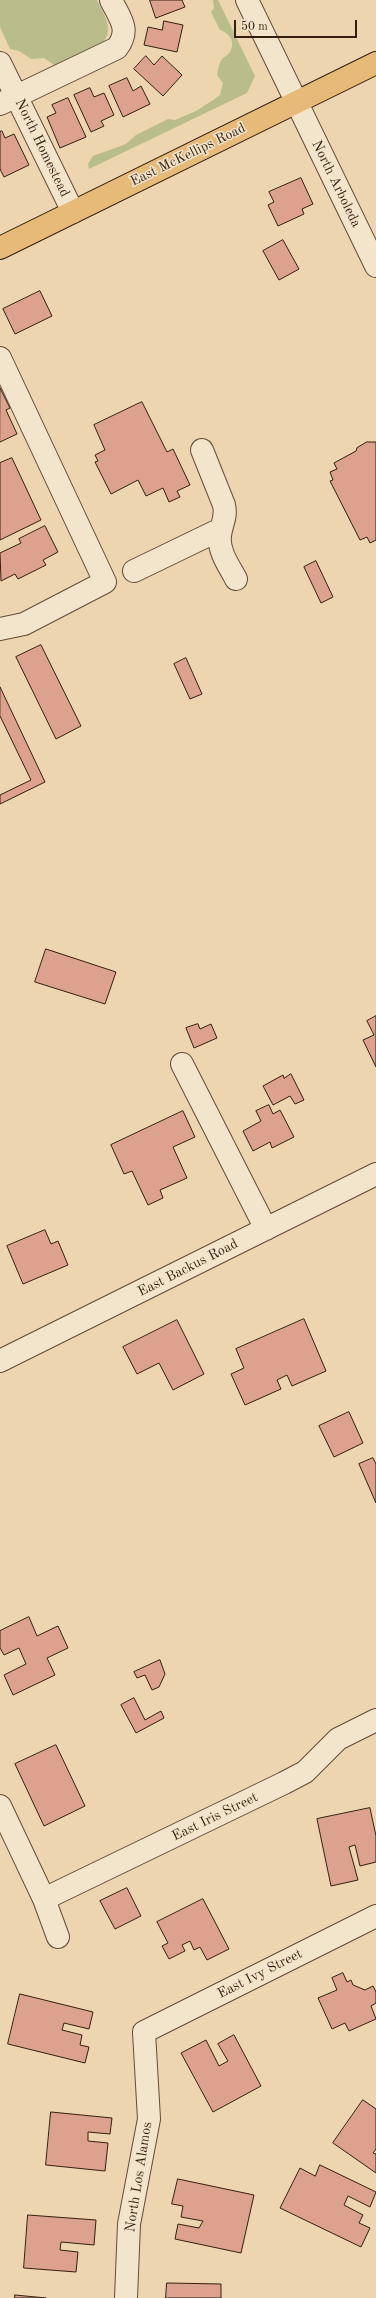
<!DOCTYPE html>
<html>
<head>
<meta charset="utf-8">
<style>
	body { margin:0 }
	#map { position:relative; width:376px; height:2298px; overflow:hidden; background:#edd5b0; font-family:"Old Standard TT",serif }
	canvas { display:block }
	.scale { position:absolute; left:234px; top:20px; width:123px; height:18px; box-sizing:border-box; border:2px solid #341f0f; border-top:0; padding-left:5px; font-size:12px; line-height:14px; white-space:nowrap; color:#341f0f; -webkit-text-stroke:3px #f3e4cc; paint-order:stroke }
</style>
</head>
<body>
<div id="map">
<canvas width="376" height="2298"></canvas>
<div class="scale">50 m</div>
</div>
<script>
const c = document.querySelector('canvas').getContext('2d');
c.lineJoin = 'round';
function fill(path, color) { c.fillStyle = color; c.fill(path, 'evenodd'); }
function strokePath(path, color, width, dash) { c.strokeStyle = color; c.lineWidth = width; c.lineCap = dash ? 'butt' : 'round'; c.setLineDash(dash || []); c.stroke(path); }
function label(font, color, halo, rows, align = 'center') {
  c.font = font + ' "Old Standard TT",serif'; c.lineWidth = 3; c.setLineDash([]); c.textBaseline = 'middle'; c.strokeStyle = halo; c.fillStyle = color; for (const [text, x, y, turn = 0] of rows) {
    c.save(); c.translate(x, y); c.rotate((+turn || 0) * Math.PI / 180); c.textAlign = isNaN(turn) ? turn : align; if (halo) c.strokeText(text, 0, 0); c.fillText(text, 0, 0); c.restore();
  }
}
fill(new Path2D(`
	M 0,0 L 97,0 C 103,13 114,28 104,41 L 54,65 L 44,58 L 31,59 L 19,51 L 10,49 L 0,27 Z
	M 213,0 L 218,0 L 255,76 L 247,93 L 89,169 L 88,164 L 93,156 L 126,144 L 136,135 L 168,119 L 175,120 L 196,111 L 213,100 L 220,95 L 223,83 L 217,75 C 218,70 219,63 222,59 C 225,56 229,55 231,50 C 235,41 229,33 220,30 L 211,12 L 214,8 Z`), '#b9bd8b');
const building = new Path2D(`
	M 150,0 L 182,0 L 185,7 L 156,18 Z
	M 164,21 L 183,25 L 177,52 L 144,45 L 148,27 L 162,30 Z
	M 146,56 L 154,65 L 162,56 L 182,75 L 163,96 L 134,69 Z
	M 127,78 L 133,91 L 141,86 L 150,104 L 123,117 L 109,86 Z
	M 90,88 L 94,97 L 104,93 L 114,115 L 101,121 L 104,126 L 91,132 L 74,95 Z
	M 68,98 L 86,137 L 60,148 L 47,117 L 56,113 L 52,105 Z
	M 2,131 L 5,138 L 14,134 L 29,165 L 4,177 L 0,169 L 0,132 Z
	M 301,178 L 313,204 L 302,209 L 304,214 L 278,226 L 268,205 L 274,202 L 269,192 Z
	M 283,240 L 299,269 L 279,280 L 263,251 Z
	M 40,291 L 52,316 L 15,334 L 3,309 Z
	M 0,388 L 10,408 L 6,410 L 17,434 L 0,442 Z
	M 142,402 L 167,452 L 173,449 L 190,485 L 177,491 L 180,497 L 169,502 L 163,488 L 146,496 L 138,480 L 111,494 L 95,462 L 98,461 L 95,455 L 105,450 L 94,425 Z
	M 367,442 L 376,442 L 376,540 L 370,543 L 367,537 L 360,540 L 330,481 L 333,480 L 330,472 L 337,469 L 334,463 L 356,451 L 357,448 Z
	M 12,458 L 41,520 L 0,540 L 0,463 Z
	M 45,526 L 58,552 L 43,560 L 46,565 L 18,579 L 15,574 L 1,581 L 0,553 L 21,543 L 19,539 Z
	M 316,561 L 333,597 L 321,603 L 304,567 Z
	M 41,645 L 81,726 L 56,739 L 16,657 Z
	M 186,658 L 202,694 L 190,699 L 174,664 Z
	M 0,687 L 45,782 L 0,804 L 0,795 L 31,780 L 0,716 Z
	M 46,949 L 116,972 L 105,1004 L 35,982 Z
	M 376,1016 L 376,1067 L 363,1040 L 374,1035 L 367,1021 Z
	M 198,1024 L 200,1029 L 211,1024 L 217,1038 L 194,1048 L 186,1028 Z
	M 291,1074 L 304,1100 L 295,1104 L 290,1096 L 273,1105 L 263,1086 L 283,1075 L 284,1078 Z
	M 269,1105 L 273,1114 L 280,1110 L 294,1137 L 272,1148 L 270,1142 L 253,1151 L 243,1131 L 261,1121 L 256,1111 Z
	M 183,1111 L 195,1137 L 173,1147 L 187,1178 L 160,1190 L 163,1198 L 148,1205 L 132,1171 L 124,1174 L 111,1145 Z
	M 45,1230 L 51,1244 L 58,1241 L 68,1265 L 23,1284 L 7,1246 Z
	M 304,1319 L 326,1371 L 292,1386 L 287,1375 L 277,1380 L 281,1389 L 245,1405 L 231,1374 L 244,1368 L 236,1349 Z
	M 177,1320 L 204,1374 L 173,1390 L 159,1363 L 137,1374 L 123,1347 Z
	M 349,1412 L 363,1443 L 334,1457 L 319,1426 Z
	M 373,1458 L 376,1464 L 376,1503 L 359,1464 Z
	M 29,1617 L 37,1636 L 58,1626 L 68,1648 L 47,1658 L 55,1675 L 13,1695 L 4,1675 L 26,1664 L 19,1648 L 4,1655 L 0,1648 L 0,1631 Z
	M 160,1660 L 165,1674 L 159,1687 L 152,1690 L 145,1675 L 137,1678 L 134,1672 Z
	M 134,1698 L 145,1720 L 161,1711 L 164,1718 L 136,1733 L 121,1705 Z
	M 56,1745 L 85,1806 L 44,1826 L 15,1764 Z
	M 370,1808 L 376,1836 L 376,1862 L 360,1866 L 355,1845 L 349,1847 L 358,1880 L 331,1886 L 317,1819 Z
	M 127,1888 L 141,1916 L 115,1929 L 100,1901 Z
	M 203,1899 L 229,1949 L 207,1960 L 200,1947 L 194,1950 L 190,1941 L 182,1945 L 185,1951 L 169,1959 L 162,1946 L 168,1943 L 157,1922 Z
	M 343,1973 L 347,1982 L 351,1980 L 353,1985 L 365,1990 L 373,1986 L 376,1992 L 376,2003 L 371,2006 L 376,2019 L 349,2031 L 345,2023 L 332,2029 L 318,1998 L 337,1990 L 332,1978 Z
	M 20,1994 L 93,2012 L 89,2029 L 64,2023 L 62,2030 L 82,2035 L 80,2045 L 89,2047 L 85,2063 L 8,2044 Z
	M 234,2035 L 261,2086 L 213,2112 L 181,2053 L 206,2040 L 219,2066 L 228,2061 L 218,2044 Z
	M 363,2100 L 376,2109 L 376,2149 L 373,2153 L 376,2154 L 376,2173 L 333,2143 Z
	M 51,2112 L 112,2118 L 110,2134 L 88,2132 L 88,2141 L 108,2143 L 105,2171 L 46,2165 Z
	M 320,2165 L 376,2192 L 370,2207 L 348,2196 L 344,2205 L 363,2215 L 359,2223 L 370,2228 L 361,2247 L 280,2208 L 300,2168 L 315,2176 Z
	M 178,2179 L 254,2195 L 241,2253 L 175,2239 L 178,2224 L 199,2228 L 203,2221 L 181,2217 L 183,2206 L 172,2204 Z
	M 28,2215 L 96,2220 L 94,2245 L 61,2242 L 60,2250 L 78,2252 L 76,2272 L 24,2268 Z
	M 167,2283 L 221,2284 L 221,2298 L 166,2298 Z
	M 15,2295 L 46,2298 L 15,2298 Z`);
fill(building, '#dca28d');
strokePath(building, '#341f0f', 1);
const minor = new Path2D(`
	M 247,0 L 376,266
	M 0,63 L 73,212
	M 0,104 L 117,48 C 131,29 120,19 111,0
	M 0,358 L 105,582 L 24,624 L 0,629
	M 202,450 L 224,505 C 227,518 221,524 220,536 C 218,551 229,566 236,579
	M 134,571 L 221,529
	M 182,1064 L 266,1229
	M 0,1361 L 376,1174
	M 0,1806 L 44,1899 L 58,1937
	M 44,1899 L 284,1783 L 305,1772 L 338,1739 L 376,1720
	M 126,2298 L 129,2224 L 149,2119 L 144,2032 L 376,1916`);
const major = new Path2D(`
	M 0,248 L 376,63`);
strokePath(minor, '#624c37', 24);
strokePath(major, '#341f0f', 24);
strokePath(minor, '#f3e4cc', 22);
strokePath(major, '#e6ba78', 22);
label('14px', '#341f0f', '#f3e4cc', [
	["North Homestead",42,148,64],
	["East McKellips Road",188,155,-26],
	["North Arboleda",336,184,64],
	["East Backus Road",188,1268,-27],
	["East Iris Street",215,1817,-26],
	["East Ivy Street",260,1974,-27],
	["North Los Alamos",139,2177,-81]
]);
</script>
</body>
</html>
